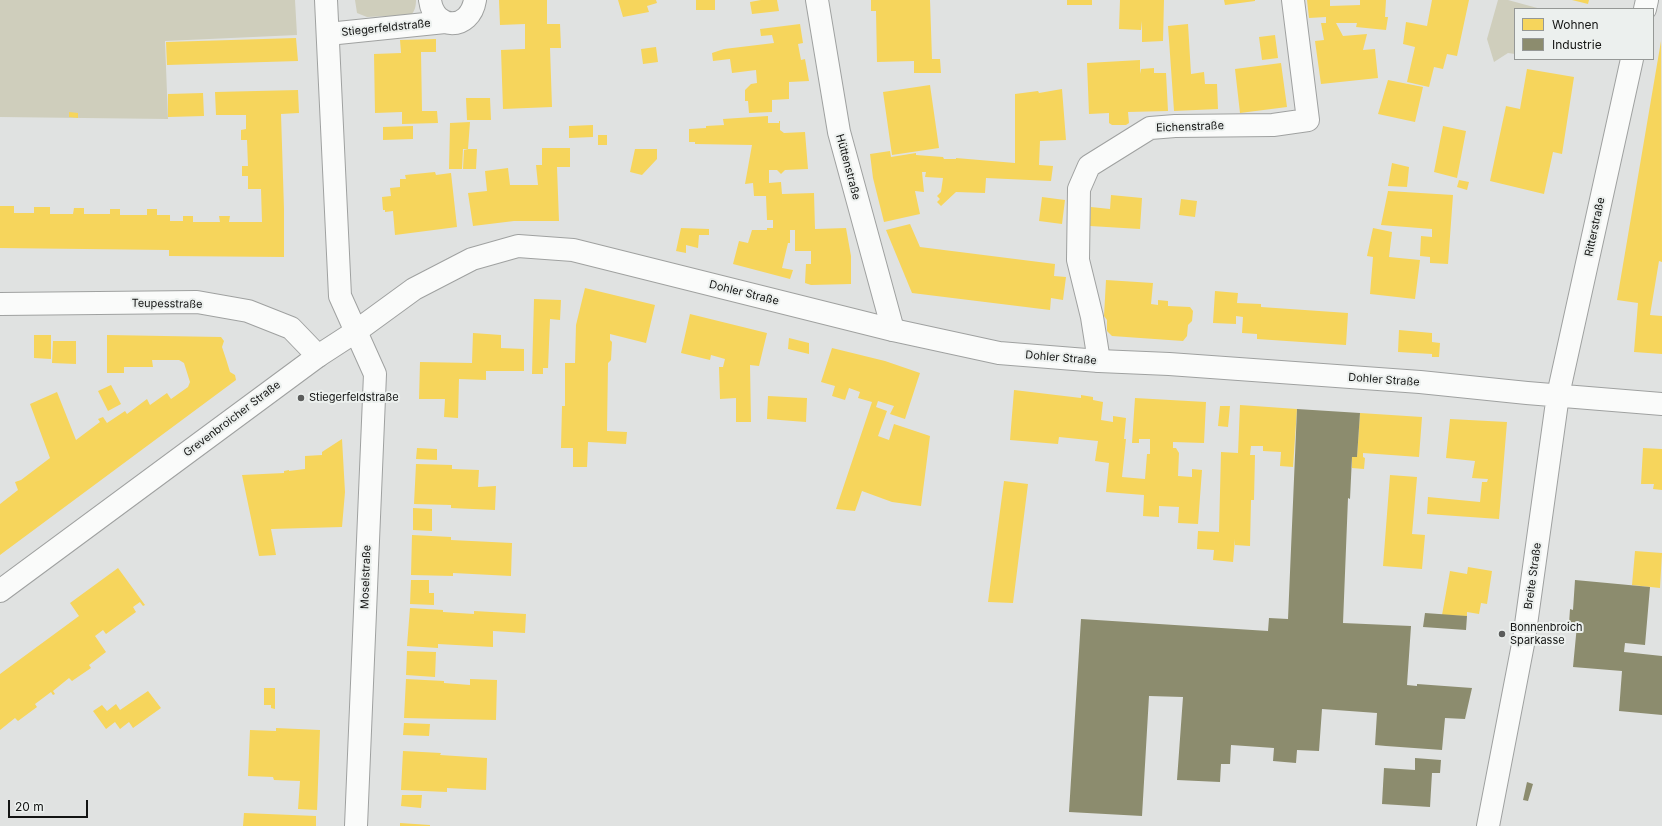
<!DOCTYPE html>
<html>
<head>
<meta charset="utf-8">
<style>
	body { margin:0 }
	#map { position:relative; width:1662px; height:826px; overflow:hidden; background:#e0e2e1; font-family:Inter,sans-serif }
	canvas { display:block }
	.legend { position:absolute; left:1514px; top:8px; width:140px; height:52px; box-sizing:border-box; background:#ecf0ee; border:1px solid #959896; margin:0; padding:5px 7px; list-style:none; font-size:12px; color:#131413 }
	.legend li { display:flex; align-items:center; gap:8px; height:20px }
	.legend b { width:20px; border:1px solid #959896 }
	.scale { position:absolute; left:8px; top:800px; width:80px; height:18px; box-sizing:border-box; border:2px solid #131413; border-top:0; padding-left:5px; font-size:12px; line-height:14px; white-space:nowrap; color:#131413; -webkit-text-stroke:3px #ecf0ee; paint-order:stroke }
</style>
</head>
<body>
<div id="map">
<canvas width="1662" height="826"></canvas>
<ul class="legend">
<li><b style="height:11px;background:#f6d55c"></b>Wohnen</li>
<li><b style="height:11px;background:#8c8c6e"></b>Industrie</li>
</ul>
<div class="scale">20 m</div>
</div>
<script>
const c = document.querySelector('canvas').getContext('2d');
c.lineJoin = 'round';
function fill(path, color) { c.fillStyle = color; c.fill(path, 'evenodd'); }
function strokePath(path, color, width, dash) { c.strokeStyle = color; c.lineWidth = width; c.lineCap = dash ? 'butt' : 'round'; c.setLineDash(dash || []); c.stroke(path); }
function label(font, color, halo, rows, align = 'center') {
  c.font = font + ' Inter,sans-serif'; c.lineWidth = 4; c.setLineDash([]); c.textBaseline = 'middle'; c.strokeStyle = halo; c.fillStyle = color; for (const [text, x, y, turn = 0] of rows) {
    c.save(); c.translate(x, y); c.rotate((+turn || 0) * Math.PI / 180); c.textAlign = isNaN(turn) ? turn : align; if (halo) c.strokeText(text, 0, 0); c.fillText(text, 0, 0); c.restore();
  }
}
fill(new Path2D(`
	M 0,0 L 295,0 L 297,35 L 165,41 L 168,119 L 0,117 Z
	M 355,0 L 416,0 C 416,6 415,11 411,15 L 367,17 L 357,13 Z
	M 1498,0 L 1508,0 L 1541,9 L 1515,9 L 1515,54 L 1508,53 L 1494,62 L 1487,39 Z`), '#cfcebc');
fill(new Path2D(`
	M 499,0 L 547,0 L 547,24 L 560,24 L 561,48 L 550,48 L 552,107 L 503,109 L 501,50 L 525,49 L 525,24 L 500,25 Z
	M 618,0 L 656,0 L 657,3 L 647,6 L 649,12 L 623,17 Z
	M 696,0 L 715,0 L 715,10 L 696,10 Z
	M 761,0 L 777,0 L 779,11 L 752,14 L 750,2 Z
	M 871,0 L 930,0 L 932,59 L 940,59 L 941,73 L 914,73 L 914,61 L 877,62 L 876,11 L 871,11 Z
	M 1067,0 L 1092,0 L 1092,5 L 1067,5 Z
	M 1120,0 L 1164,0 L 1163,41 L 1142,42 L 1142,21 L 1141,30 L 1119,29 Z
	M 1224,0 L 1255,0 L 1255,1 L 1225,5 Z
	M 1307,0 L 1330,0 L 1330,6 L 1360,5 L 1360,0 L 1386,0 L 1385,17 L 1388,17 L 1386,30 L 1356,27 L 1357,23 L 1336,23 L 1343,36 L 1367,34 L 1363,50 L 1375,49 L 1378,78 L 1321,84 L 1315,41 L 1324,40 L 1321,23 L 1326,23 L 1326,17 L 1309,18 Z
	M 1432,0 L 1469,0 L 1457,56 L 1447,54 L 1443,69 L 1434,67 L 1429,87 L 1407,82 L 1415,47 L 1403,44 L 1406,22 L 1427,26 Z
	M 1572,0 L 1589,0 L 1588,4 Z
	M 800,24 L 803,43 L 798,44 L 801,60 L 805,59 L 809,81 L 789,82 L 789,99 L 772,100 L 772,112 L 749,113 L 748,101 L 745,101 L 745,90 L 751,84 L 757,83 L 756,70 L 732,73 L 730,59 L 713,61 L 712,53 L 724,49 L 774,43 L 772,35 L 761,36 L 760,29 Z
	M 1188,24 L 1191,74 L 1204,72 L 1205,84 L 1217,84 L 1218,109 L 1174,111 L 1168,26 Z
	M 1275,35 L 1278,58 L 1262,60 L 1259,37 Z
	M 296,38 L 298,61 L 167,65 L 166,42 Z
	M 436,39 L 436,52 L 421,52 L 422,111 L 437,111 L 438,123 L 402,124 L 402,112 L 375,113 L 374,54 L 401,53 L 400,40 Z
	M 1661,41 L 1662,260 L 1662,262 L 1659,261 L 1650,315 L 1662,316 L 1662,354 L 1634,352 L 1638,303 L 1617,300 Z
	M 656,47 L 658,62 L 643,64 L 641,49 Z
	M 1140,60 L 1140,74 L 1141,69 L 1154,68 L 1154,73 L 1166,73 L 1168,111 L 1128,112 L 1129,123 L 1126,125 L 1112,125 L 1109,123 L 1109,113 L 1089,114 L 1087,63 Z
	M 1281,63 L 1287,107 L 1240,113 L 1235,69 Z
	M 1527,69 L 1574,77 L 1562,154 L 1553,152 L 1544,194 L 1490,181 L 1506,106 L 1520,109 Z
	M 1388,80 L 1423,87 L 1415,122 L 1378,114 Z
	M 930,85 L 939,148 L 892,155 L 883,92 Z
	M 1062,89 L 1066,140 L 1040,141 L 1039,165 L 1053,166 L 1051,181 L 986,178 L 985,193 L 956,192 L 941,206 L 937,202 L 940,199 L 937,196 L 941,192 L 943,178 L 925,177 L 926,172 L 922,172 L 924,192 L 915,191 L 920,214 L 884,222 L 873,178 L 870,154 L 890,151 L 891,157 L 916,153 L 916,155 L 943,157 L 944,159 L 956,159 L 956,158 L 1015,163 L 1015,94 L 1038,91 L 1039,93 Z
	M 298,90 L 299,113 L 281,114 L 284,209 L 284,257 L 169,256 L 169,250 L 0,248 L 0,206 L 14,206 L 14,213 L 34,213 L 34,207 L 50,207 L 50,214 L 73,214 L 74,208 L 84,208 L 84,214 L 110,214 L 110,209 L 120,209 L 120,215 L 147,215 L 147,209 L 157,209 L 157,215 L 170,215 L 170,221 L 183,221 L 183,216 L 193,216 L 193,222 L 220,222 L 219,216 L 230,216 L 229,222 L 262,222 L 261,189 L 248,189 L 248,176 L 242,176 L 242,166 L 248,166 L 247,140 L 241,140 L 241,130 L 246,129 L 246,115 L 216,115 L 215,92 Z
	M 203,93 L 204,116 L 168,117 L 168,94 Z
	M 466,98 L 490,98 L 491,120 L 467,120 Z
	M 69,112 L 78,113 L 78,118 L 69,117 Z
	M 768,116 L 768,123 L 779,123 L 779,121 L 780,121 L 780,130 L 784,133 L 805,132 L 808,169 L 785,170 L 781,174 L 777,170 L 769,170 L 769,183 L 781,182 L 782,194 L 814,193 L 815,229 L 846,228 L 851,256 L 851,284 L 811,285 L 805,283 L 806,264 L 811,264 L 811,251 L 795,251 L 795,230 L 790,230 L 790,243 L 788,243 L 782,268 L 793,270 L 790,279 L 733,264 L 739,241 L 748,243 L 752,230 L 767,230 L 767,228 L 773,228 L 773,220 L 767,220 L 766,196 L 754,196 L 753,183 L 745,184 L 752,145 L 695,144 L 695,142 L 689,142 L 689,129 L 706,128 L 706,126 L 724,125 L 723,119 Z
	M 470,122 L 468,149 L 463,149 L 462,169 L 449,169 L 450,123 Z
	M 593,125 L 593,137 L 569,138 L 569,126 Z
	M 413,126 L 413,139 L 383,140 L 383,127 Z
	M 1443,126 L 1466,131 L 1457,178 L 1434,172 Z
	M 598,135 L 607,135 L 607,145 L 598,145 Z
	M 542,148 L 570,148 L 570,167 L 557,167 L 559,221 L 514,221 L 473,226 L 468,193 L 487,191 L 485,171 L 508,168 L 510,185 L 538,185 L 536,165 L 542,165 Z
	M 468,149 L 477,149 L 476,169 L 463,169 L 464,150 Z
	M 635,149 L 657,149 L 657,159 L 642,175 L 630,172 Z
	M 1392,163 L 1409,167 L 1407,187 L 1388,186 Z
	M 435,172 L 436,175 L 451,173 L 457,227 L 395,235 L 393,211 L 385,212 L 385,210 L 383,210 L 382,197 L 391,196 L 390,188 L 400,187 L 400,179 L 406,179 L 405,175 Z
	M 1459,180 L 1469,182 L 1467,190 L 1457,187 Z
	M 1388,191 L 1453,195 L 1448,264 L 1430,263 L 1430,257 L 1420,256 L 1421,236 L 1432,237 L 1432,229 L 1381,225 Z
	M 1111,195 L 1142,198 L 1140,229 L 1090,226 L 1091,207 L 1110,209 Z
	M 1042,197 L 1065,200 L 1062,224 L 1039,221 Z
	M 1181,199 L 1197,201 L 1195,217 L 1179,215 Z
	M 910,224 L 920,247 L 1055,264 L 1054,276 L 1066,277 L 1063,300 L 1051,298 L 1050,310 L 912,293 L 886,230 Z
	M 681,228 L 709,229 L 709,235 L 699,235 L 698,248 L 686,245 L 686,253 L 676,251 Z
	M 1373,228 L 1392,232 L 1389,257 L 1420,260 L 1415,299 L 1370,294 L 1373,257 L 1367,256 Z
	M 1106,280 L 1153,283 L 1151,304 L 1158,305 L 1158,300 L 1168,301 L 1168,306 L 1190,307 L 1193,311 L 1192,321 L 1188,325 L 1187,336 L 1183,341 L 1112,336 L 1107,331 L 1107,320 L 1104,316 Z
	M 585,288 L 655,305 L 646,343 L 610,334 L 610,340 L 612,342 L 611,360 L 608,363 L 607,431 L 627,432 L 626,444 L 588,442 L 587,467 L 573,467 L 573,448 L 561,448 L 562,406 L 565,406 L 565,363 L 575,363 L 576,325 Z
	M 1215,291 L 1238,293 L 1237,303 L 1261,304 L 1261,307 L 1348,313 L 1346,345 L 1257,339 L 1257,334 L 1242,333 L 1243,317 L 1236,316 L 1236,324 L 1213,323 Z
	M 534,299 L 561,300 L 560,320 L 550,319 L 548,368 L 543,368 L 543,374 L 532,374 Z
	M 690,314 L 767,333 L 759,366 L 750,365 L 751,422 L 736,422 L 736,398 L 720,399 L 719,367 L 723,367 L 725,359 L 711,355 L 710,360 L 681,353 Z
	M 1399,330 L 1432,333 L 1432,342 L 1440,343 L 1439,357 L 1432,357 L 1432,354 L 1398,352 Z
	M 473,333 L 501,335 L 501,348 L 524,349 L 524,371 L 486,371 L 486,380 L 459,379 L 458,418 L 444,417 L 445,399 L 419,399 L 420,362 L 472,363 Z
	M 34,335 L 51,335 L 51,359 L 34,358 Z
	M 107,335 L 221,337 L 224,341 L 222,347 L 226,359 L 230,372 L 235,375 L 236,380 L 0,555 L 0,504 L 18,490 L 15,482 L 21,480 L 50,458 L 30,404 L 57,392 L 76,440 L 100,422 L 98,419 L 103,417 L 107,423 L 125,411 L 127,414 L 147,399 L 150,405 L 167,393 L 171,399 L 188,387 L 190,382 L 184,363 L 179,360 L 152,360 L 153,367 L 124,367 L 124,373 L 107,373 Z
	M 789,338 L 809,343 L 809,354 L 788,349 Z
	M 53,341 L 76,341 L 76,364 L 52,363 Z
	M 832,348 L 885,361 L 920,373 L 905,419 L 890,414 L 894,406 L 878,401 L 876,407 L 887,411 L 878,436 L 889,440 L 894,424 L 930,436 L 921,506 L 892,502 L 862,491 L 855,511 L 836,509 L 872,402 L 858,398 L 860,392 L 849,388 L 845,400 L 832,396 L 835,386 L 821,382 Z
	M 111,385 L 121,404 L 108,411 L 98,391 Z
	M 1014,390 L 1081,398 L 1081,395 L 1093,397 L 1093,400 L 1103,402 L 1101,420 L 1113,422 L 1113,416 L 1126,418 L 1124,439 L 1126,439 L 1122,477 L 1145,479 L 1147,454 L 1150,454 L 1150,439 L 1139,439 L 1139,443 L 1132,443 L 1135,398 L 1206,402 L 1204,443 L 1173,442 L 1173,448 L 1176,448 L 1179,453 L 1178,476 L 1192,477 L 1192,469 L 1202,470 L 1198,524 L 1178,523 L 1179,507 L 1159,506 L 1159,517 L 1143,516 L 1144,495 L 1106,492 L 1109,463 L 1095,461 L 1098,441 L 1059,437 L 1058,444 L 1010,440 Z
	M 768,396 L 807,398 L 806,422 L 767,419 Z
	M 1240,405 L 1297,409 L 1293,467 L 1280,466 L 1281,452 L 1263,451 L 1263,446 L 1251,446 L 1250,455 L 1255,455 L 1254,500 L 1251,500 L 1250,546 L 1235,545 L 1235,539 L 1233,562 L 1213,560 L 1214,550 L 1197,549 L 1198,531 L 1219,532 L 1221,452 L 1238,453 Z
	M 1220,406 L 1230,406 L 1228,427 L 1218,426 Z
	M 1360,413 L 1422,417 L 1419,457 L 1363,453 L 1363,457 L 1365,458 L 1364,469 L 1352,468 L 1352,457 L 1357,457 Z
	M 1450,419 L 1507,422 L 1499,519 L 1427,514 L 1428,497 L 1480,502 L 1482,482 L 1487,482 L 1488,479 L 1472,478 L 1475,461 L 1446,458 Z
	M 342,439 L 345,492 L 342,527 L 271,529 L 276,555 L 259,556 L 242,475 L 284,473 L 284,471 L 289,470 L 289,471 L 305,469 L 305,456 L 322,455 L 322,452 L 325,450 Z
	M 417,448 L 437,449 L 437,460 L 416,459 Z
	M 1643,448 L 1662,449 L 1662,490 L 1653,489 L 1654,484 L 1641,484 Z
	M 416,464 L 452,465 L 452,469 L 479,470 L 478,487 L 496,486 L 495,510 L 451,508 L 451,505 L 414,504 Z
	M 1390,475 L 1417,477 L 1412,534 L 1425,535 L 1422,569 L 1383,566 Z
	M 1004,481 L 1028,484 L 1013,603 L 988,602 Z
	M 413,508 L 432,509 L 432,531 L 413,530 Z
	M 412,535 L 451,537 L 451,540 L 512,543 L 511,576 L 453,573 L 453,576 L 411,575 Z
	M 1635,551 L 1662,553 L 1660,588 L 1632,585 Z
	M 1468,567 L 1492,571 L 1487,604 L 1481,603 L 1479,614 L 1467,612 L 1467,616 L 1442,615 L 1450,571 L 1467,574 Z
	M 118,568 L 145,605 L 143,606 L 140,602 L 133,607 L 136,612 L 106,634 L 103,630 L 95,636 L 106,652 L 89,665 L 91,668 L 72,681 L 69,678 L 53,691 L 55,694 L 53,695 L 51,692 L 35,704 L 37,707 L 18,721 L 15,718 L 0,730 L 0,674 L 79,616 L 70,603 Z
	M 411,580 L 429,580 L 429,593 L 434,593 L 434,605 L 410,604 Z
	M 410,608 L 443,610 L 443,612 L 474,614 L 474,611 L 526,614 L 525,633 L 493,631 L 493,647 L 438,644 L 438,648 L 407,646 Z
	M 407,651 L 436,652 L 435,677 L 406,675 Z
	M 406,679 L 444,681 L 444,683 L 470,685 L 470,679 L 497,680 L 496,720 L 404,718 Z
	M 264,688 L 275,688 L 275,709 L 271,708 L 271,705 L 264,705 Z
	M 148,691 L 161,708 L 133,728 L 129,722 L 120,729 L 115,722 L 106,729 L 93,711 L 102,705 L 107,711 L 116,704 L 120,710 Z
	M 404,723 L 430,724 L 429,736 L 403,735 Z
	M 276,728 L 320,730 L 317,810 L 298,809 L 300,781 L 274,780 L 273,777 L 248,776 L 250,730 L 276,731 Z
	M 403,751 L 441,753 L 440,755 L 487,758 L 486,790 L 447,788 L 447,792 L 401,790 Z
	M 402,795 L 422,795 L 421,808 L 401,806 Z
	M 244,813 L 316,816 L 316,826 L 243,826 Z
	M 400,823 L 430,825 L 430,826 L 400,826 Z`), '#f6d55c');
fill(new Path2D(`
	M 1297,409 L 1360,413 L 1357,457 L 1352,457 L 1350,499 L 1348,498 L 1343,623 L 1411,626 L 1407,685 L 1417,686 L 1417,684 L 1472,688 L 1465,719 L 1445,718 L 1442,750 L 1386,746 L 1375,745 L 1377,713 L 1322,709 L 1319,751 L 1297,750 L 1296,763 L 1273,761 L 1274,748 L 1231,745 L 1230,764 L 1221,764 L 1220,782 L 1177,780 L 1183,697 L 1149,696 L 1142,816 L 1069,812 L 1081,619 L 1268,631 L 1269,618 L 1288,619 Z
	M 1575,580 L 1650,587 L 1645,645 L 1625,643 L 1624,652 L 1662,656 L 1662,715 L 1619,711 L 1622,671 L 1573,667 L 1577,625 L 1569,624 L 1570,609 L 1573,610 Z
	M 1425,613 L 1467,616 L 1466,630 L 1423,627 Z
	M 1415,758 L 1441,760 L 1440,773 L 1432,773 L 1430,807 L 1382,804 L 1384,768 L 1415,770 Z
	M 1527,782 L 1533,784 L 1528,801 L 1523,800 Z`), '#8c8c6e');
const street = new Path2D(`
	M 326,0 L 340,296 L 375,374 L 356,826
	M 430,0 C 434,31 470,31 475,0
	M 817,0 L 839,132 L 893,330
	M 328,34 L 445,22
	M 0,304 L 197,302 L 248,311 L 291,328 L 318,356
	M 1099,361 L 1092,317 L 1078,260 L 1079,189 L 1089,166 L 1150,128 L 1175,126 L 1273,125 L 1308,120 L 1293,0`);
const secondary = new Path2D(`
	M 1645,9 L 1647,0
	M 0,591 L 318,356 L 355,332 L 414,289 L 472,259 L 518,246 L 573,250 L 893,330 L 999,353 L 1099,361 L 1169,364 L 1420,382 L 1527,393 L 1662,404
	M 1488,826 L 1524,639 L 1558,395 L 1632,59`);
strokePath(street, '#9fa1a0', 24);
strokePath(secondary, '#9fa1a0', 24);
strokePath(street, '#fafbfa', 22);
strokePath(secondary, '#fafbfa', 22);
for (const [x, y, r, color] of [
	[301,398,4,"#5b5c5b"],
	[1502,634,4,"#5b5c5b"]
]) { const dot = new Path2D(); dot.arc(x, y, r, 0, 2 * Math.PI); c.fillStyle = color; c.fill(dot); strokePath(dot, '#ecf0ee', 1.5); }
label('11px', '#131413', '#ecf0ee', [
	["Stiegerfeldstraße",386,28,-6],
	["Eichenstraße",1190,127,-2],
	["Hüttenstraße",848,167,75],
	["Ritterstraße",1595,227,-78],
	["Dohler Straße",744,293,14],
	["Teupesstraße",167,304,1],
	["Dohler Straße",1061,358,5],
	["Dohler Straße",1384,380,4],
	["Grevenbroicher Straße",232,419,-37],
	["Breite Straße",1533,576,-82],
	["Moselstraße",366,577,-88]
]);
label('11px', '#131413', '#ecf0ee', [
	["Stiegerfeldstraße",309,398],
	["Bonnenbroich",1510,628],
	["Sparkasse",1510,641]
], 'left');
</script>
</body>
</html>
